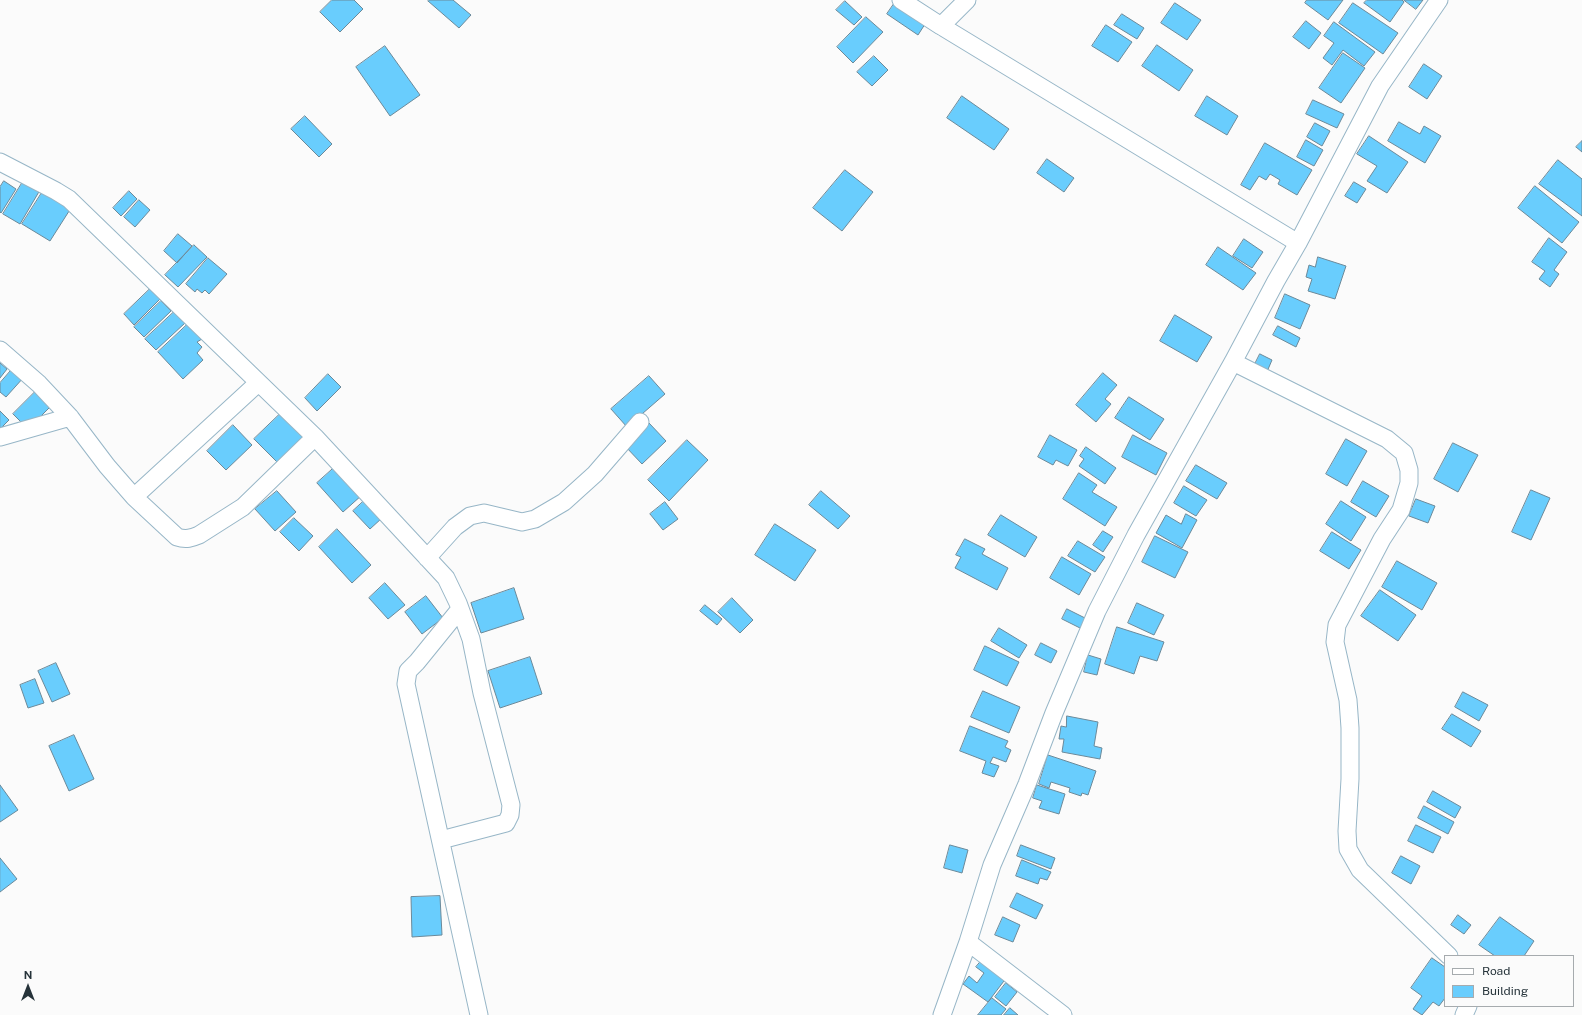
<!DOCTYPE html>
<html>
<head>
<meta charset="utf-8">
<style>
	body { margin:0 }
	#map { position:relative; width:1582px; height:1015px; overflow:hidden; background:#fbfbfb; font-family:"Public Sans",sans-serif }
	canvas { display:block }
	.legend { position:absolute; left:1444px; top:955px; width:130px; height:52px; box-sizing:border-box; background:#fbfbfb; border:1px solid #a6abae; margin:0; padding:5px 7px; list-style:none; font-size:12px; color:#26333a }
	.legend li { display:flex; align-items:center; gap:8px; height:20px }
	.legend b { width:20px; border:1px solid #a6abae }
	.north { position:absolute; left:8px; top:967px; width:40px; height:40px; -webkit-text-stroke:3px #fbfbfb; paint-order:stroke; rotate:0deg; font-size:11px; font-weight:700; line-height:16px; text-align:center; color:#26333a }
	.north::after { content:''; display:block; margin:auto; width:14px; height:18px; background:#26333a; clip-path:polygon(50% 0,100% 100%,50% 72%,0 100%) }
</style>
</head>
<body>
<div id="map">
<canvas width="1582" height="1015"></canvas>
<ul class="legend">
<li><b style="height:5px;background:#fff"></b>Road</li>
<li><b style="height:11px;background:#69cdfd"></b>Building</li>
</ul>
<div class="north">N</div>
</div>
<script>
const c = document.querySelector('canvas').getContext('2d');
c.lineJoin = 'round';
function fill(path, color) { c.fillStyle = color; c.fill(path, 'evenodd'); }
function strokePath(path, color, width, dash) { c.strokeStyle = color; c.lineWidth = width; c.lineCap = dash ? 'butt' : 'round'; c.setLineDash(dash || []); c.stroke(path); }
const building = new Path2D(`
	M 332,0 L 354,0 L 363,9 L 340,32 L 320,12 Z
	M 429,0 L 453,0 L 471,15 L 459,28 L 428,1 Z
	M 1307,0 L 1343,0 L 1328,20 L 1305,3 Z
	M 1367,0 L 1402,0 L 1404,2 L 1390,22 L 1364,3 Z
	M 1404,0 L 1423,0 L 1416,9 Z
	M 845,1 L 862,17 L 854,25 L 836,10 Z
	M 896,1 L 927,21 L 918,35 L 887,14 Z
	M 1175,3 L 1201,20 L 1187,40 L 1161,23 Z
	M 1353,3 L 1398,33 L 1383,54 L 1339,23 Z
	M 1122,14 L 1144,28 L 1137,39 L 1114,25 Z
	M 866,17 L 883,32 L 853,63 L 837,47 Z
	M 1306,21 L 1321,33 L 1309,49 L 1293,37 Z
	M 1334,22 L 1375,52 L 1364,66 L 1343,50 L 1332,65 L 1323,58 L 1334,43 L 1324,36 Z
	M 1106,25 L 1132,42 L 1118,62 L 1092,46 Z
	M 1157,45 L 1193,70 L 1179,91 L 1142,66 Z
	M 385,46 L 420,95 L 390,116 L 356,67 Z
	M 1343,53 L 1365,68 L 1341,103 L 1319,88 Z
	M 874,56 L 888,70 L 872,86 L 857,72 Z
	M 1424,64 L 1442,76 L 1427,99 L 1409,87 Z
	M 962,96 L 1009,129 L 994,150 L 947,118 Z
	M 1207,96 L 1238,116 L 1227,135 L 1195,116 Z
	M 1313,100 L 1344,114 L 1337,128 L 1306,114 Z
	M 305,116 L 332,144 L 319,157 L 291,129 Z
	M 1399,122 L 1420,134 L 1424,126 L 1441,136 L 1425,163 L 1388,141 Z
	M 1315,123 L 1330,131 L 1322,146 L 1307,137 Z
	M 1369,136 L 1408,162 L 1387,193 L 1367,181 L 1377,166 L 1357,154 Z
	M 1306,140 L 1323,150 L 1314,166 L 1297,157 Z
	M 1582,141 L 1582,152 L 1576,147 Z
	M 1265,143 L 1312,170 L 1297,195 L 1278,184 L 1280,180 L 1270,174 L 1266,180 L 1259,176 L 1250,190 L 1241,185 Z
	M 1047,159 L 1074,178 L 1064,192 L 1037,173 Z
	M 1558,160 L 1582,179 L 1582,216 L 1539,184 Z
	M 845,170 L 873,192 L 842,231 L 813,208 Z
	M 24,180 L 40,190 L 20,224 L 3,214 Z
	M 4,181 L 16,189 L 1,213 L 0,212 L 0,187 Z
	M 1354,182 L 1366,189 L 1357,203 L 1345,196 Z
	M 1535,186 L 1579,222 L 1562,243 L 1518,208 Z
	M 43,191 L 71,208 L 50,241 L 22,224 Z
	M 129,191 L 137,199 L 121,216 L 113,208 Z
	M 139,200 L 150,210 L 135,227 L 124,217 Z
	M 178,234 L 192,246 L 177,263 L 164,251 Z
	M 1549,238 L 1567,252 L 1554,270 L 1559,274 L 1550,287 L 1539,279 L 1545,271 L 1532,262 Z
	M 1244,239 L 1263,252 L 1252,268 L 1233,256 Z
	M 194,245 L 207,257 L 178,287 L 165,275 Z
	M 1218,247 L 1256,273 L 1243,290 L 1206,265 Z
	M 1318,257 L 1346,266 L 1335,299 L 1308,291 L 1312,279 L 1306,277 L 1309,265 L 1315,267 Z
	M 208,258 L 227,274 L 209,294 L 205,290 L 202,293 L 197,289 L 195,292 L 186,284 Z
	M 152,287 L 162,297 L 134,325 L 124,314 Z
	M 1285,294 L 1310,305 L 1300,329 L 1275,318 Z
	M 161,301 L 171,311 L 144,337 L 134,327 Z
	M 174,312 L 185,323 L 156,350 L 145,339 Z
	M 1175,315 L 1212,337 L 1197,362 L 1160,341 Z
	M 188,324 L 202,339 L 197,342 L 202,347 L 197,353 L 203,360 L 183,379 L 158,352 Z
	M 1278,326 L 1300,338 L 1296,347 L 1273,335 Z
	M 1260,354 L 1272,360 L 1266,374 L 1253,368 Z
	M 0,363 L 7,369 L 0,378 Z
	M 14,367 L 24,377 L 6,397 L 0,392 L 0,383 Z
	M 1103,373 L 1117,385 L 1105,399 L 1111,404 L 1096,422 L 1076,405 Z
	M 328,374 L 341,387 L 317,411 L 305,398 Z
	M 649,376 L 665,394 L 627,427 L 611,409 Z
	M 38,389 L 53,404 L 28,429 L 13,414 Z
	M 1129,397 L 1164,419 L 1150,440 L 1115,418 Z
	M 0,411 L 9,420 L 0,429 Z
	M 280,414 L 304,438 L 278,463 L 254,439 Z
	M 649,423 L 666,441 L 642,464 L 625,446 Z
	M 233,425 L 252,445 L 226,470 L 207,451 Z
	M 1050,435 L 1077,450 L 1068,466 L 1056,460 L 1053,465 L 1038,457 Z
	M 1133,435 L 1167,453 L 1156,475 L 1122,457 Z
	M 1346,439 L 1367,451 L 1347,486 L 1326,474 Z
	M 687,440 L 708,460 L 669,501 L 648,480 Z
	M 1453,443 L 1478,455 L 1458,492 L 1434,479 Z
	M 1086,447 L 1116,468 L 1105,484 L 1079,466 L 1084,459 L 1080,456 Z
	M 1196,465 L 1227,483 L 1217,499 L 1186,481 Z
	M 336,466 L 362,495 L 343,512 L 317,483 Z
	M 1079,473 L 1097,485 L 1092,492 L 1117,507 L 1105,526 L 1063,499 Z
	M 1363,481 L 1389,496 L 1376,517 L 1351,502 Z
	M 1184,486 L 1207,500 L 1196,516 L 1174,503 Z
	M 1531,490 L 1550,498 L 1531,540 L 1512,532 Z
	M 277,491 L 296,512 L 275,531 L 255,509 Z
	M 821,491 L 850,516 L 838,529 L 809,505 Z
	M 1416,499 L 1435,506 L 1428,523 L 1409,516 Z
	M 365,500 L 382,518 L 370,529 L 353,511 Z
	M 1341,501 L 1366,517 L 1351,541 L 1326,524 Z
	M 665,502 L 678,519 L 663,530 L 650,514 Z
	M 1186,514 L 1197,520 L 1182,548 L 1156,533 L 1166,515 L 1181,524 Z
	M 1001,515 L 1037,537 L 1025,557 L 988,535 Z
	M 294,518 L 313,536 L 299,551 L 280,532 Z
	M 775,524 L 816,550 L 795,581 L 755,555 Z
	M 337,529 L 371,565 L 352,583 L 319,547 Z
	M 1103,531 L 1113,537 L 1103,552 L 1093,545 Z
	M 1332,532 L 1361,550 L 1349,569 L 1320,551 Z
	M 1155,536 L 1188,552 L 1175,578 L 1142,562 Z
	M 965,539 L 985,549 L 982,554 L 1008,568 L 997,590 L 955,568 L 961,557 L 956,555 Z
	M 1078,541 L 1105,557 L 1095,572 L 1068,556 Z
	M 1062,557 L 1091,574 L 1079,595 L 1050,578 Z
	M 1397,561 L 1437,583 L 1422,610 L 1382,587 Z
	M 385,583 L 405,605 L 388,619 L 369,598 Z
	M 514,588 L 524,619 L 481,633 L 471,603 Z
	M 1380,590 L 1416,615 L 1398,641 L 1361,616 Z
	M 426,596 L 443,618 L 422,634 L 405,612 Z
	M 732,598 L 753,620 L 740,633 L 718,612 Z
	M 1137,603 L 1164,615 L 1154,635 L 1128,623 Z
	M 705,605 L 722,619 L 717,625 L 700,611 Z
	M 1067,609 L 1089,620 L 1084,630 L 1062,619 Z
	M 1117,627 L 1164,642 L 1157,661 L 1140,656 L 1134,674 L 1105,664 Z
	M 999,628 L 1027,645 L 1019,658 L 991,641 Z
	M 1041,643 L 1057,651 L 1051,663 L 1035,655 Z
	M 985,646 L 1019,662 L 1007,686 L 974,670 Z
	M 1088,655 L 1101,659 L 1097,675 L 1084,672 Z
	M 530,657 L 542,694 L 500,708 L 488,671 Z
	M 56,663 L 70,694 L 52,702 L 38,671 Z
	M 35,679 L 44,703 L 28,708 L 20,685 Z
	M 983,691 L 1020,707 L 1009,733 L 971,717 Z
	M 1463,692 L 1488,705 L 1479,721 L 1455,707 Z
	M 1452,714 L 1481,731 L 1471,747 L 1442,729 Z
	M 1067,716 L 1098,722 L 1094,746 L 1102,748 L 1100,759 L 1062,752 L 1064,739 L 1059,739 L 1061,726 L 1066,727 Z
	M 970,726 L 1008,741 L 1005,747 L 1011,750 L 1006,762 L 993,757 L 990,763 L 999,766 L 994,777 L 982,773 L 986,761 L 960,751 Z
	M 74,735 L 94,779 L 69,791 L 49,746 Z
	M 1048,755 L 1096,771 L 1088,795 L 1082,793 L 1081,796 L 1069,792 L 1070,788 L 1051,782 L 1049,788 L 1039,784 Z
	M 0,785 L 18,810 L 0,822 Z
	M 1037,785 L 1065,794 L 1059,814 L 1039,808 L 1042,801 L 1033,798 Z
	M 1433,791 L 1461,807 L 1455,818 L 1427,802 Z
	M 1424,806 L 1454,822 L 1448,834 L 1418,818 Z
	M 1416,825 L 1441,837 L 1433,853 L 1408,841 Z
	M 950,845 L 968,850 L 962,873 L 944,868 Z
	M 1021,845 L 1055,858 L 1051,869 L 1017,856 Z
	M 1401,856 L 1420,866 L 1411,884 L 1392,873 Z
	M 0,858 L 17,879 L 0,892 Z
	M 1022,860 L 1051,872 L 1047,880 L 1040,878 L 1038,884 L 1016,876 Z
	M 1017,893 L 1043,905 L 1036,919 L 1010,907 Z
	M 440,896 L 442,935 L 412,937 L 411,897 Z
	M 1458,915 L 1471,925 L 1464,934 L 1451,925 Z
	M 1003,917 L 1020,925 L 1013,942 L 995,935 Z
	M 1500,917 L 1534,941 L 1524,956 L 1495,956 L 1479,945 Z
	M 1432,958 L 1445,967 L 1445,998 L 1439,1006 L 1433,1002 L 1422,1015 L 1413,1009 L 1422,996 L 1411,988 Z
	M 983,959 L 1007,977 L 988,1002 L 963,984 L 969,976 L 977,983 L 984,973 L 976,967 Z
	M 1006,983 L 1017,992 L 1006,1006 L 995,997 Z
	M 992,998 L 1006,1009 L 1001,1015 L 978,1015 Z
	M 1010,1008 L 1018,1015 L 1004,1015 Z`);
fill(building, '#69cdfd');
strokePath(building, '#6b8999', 1);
const minor = new Path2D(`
	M 901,0 L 941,26 L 1298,243
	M 941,26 L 967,0
	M 0,162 L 56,191 L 69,199 L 315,437 L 446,578 L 458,603 L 471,639 L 482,693 L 511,805 L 510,815 L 506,823 L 441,840
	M 0,350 L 39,384 L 70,417 L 107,466 L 134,497 L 177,537 C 186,540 192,538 199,535 L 243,507 L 315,437
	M 1233,362 L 1387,439 L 1404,453 L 1409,470 L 1409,483 L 1401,510 L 1382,539 L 1337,625 L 1335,642 L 1348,700 L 1350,728 L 1350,779 L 1347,831 L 1348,849 L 1360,870 L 1449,956
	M 0,437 L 70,417
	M 134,497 L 258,383
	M 427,558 L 455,527 L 470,516 L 484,513 L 522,522 L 535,519 L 564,502 L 595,474 L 640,422
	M 460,609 L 417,662 L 408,671 L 406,684 L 479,1015
	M 968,942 L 1063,1015
	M 942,1015 L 968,942 L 992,865 L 1027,784 L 1054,713 L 1097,611 L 1136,535 L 1233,362 L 1276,281 L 1298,243 L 1380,86 L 1439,0
	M 1464,1015 L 1468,1006`);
strokePath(minor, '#97b6c7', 19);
strokePath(minor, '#fff', 17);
</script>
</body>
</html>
